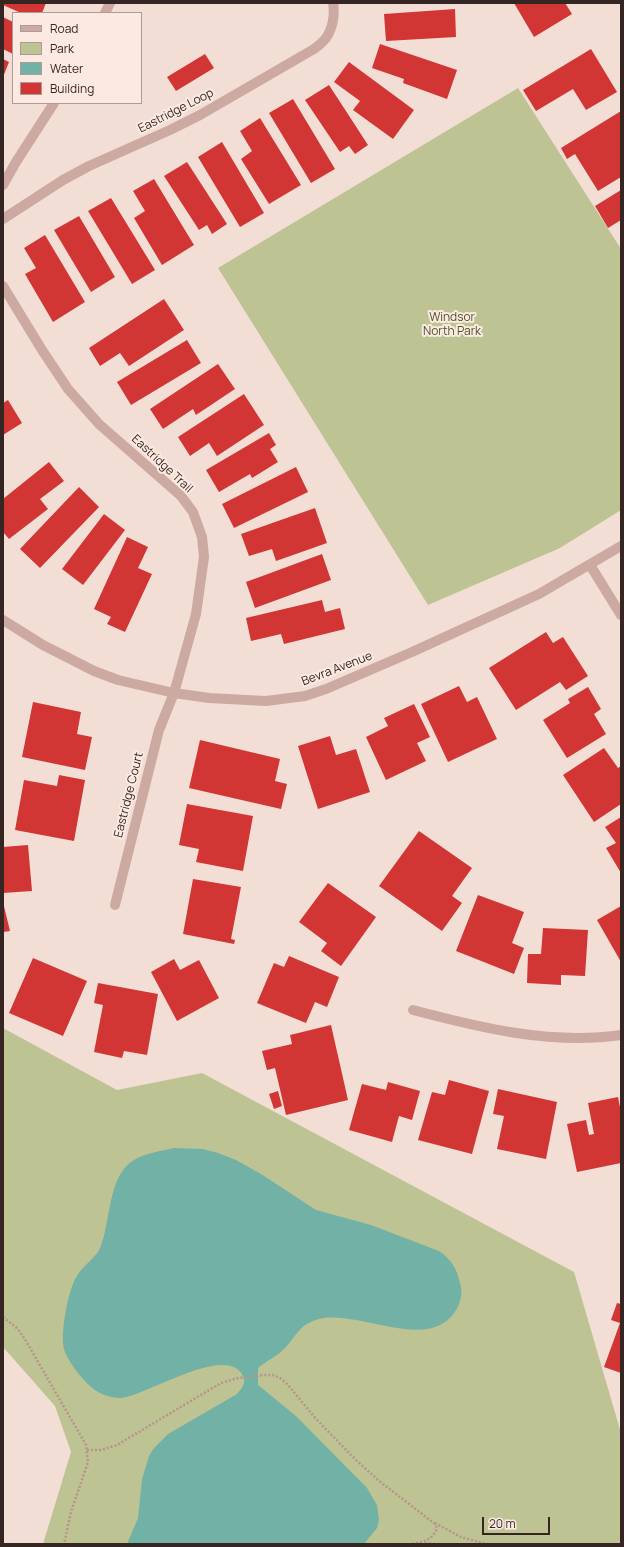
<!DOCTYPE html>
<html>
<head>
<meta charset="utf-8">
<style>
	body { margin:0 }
	#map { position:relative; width:624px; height:1547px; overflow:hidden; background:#f3ded5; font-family:Manrope,sans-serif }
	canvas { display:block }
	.frame { position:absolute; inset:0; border:4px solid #352624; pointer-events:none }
	.legend { position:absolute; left:12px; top:12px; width:130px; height:92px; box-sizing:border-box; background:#fbe9e2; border:1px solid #ac9b96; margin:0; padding:5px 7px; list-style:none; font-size:12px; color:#352624 }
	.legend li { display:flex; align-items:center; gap:8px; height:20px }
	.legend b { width:20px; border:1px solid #ac9b96 }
	.scale { position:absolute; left:482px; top:1517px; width:68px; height:18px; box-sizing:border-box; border:2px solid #352624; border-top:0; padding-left:5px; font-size:12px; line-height:14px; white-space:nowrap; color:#352624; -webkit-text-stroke:3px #fbe9e2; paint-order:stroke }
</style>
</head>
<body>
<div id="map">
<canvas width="624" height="1547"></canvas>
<div class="frame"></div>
<ul class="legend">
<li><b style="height:5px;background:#ccaaa1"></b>Road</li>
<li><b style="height:11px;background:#bec394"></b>Park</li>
<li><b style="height:11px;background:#72b2a6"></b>Water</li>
<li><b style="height:11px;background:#d13635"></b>Building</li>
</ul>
<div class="scale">20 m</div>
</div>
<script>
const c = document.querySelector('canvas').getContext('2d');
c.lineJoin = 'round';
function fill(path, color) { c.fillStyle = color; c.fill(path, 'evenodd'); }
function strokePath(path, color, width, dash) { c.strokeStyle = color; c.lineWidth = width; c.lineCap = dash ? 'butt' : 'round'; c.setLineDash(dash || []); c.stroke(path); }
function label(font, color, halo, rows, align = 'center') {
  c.font = font + ' Manrope,sans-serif'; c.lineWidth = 4; c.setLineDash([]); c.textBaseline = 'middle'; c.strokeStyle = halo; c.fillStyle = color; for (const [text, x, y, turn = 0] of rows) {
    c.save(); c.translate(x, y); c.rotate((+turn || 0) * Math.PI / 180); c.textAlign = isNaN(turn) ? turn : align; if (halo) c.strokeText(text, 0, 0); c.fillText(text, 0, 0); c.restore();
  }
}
fill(new Path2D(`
	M 518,88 L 621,249 L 621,510 L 560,548 L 428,605 L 218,268 Z
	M 3,1028 L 117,1090 L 202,1073 L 574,1272 L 621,1433 L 621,1544 L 43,1544 L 71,1452 L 55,1406 L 3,1347 Z`), '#bec394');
fill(new Path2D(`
	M 174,1148 L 203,1149 L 218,1153 L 236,1160 L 261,1174 L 316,1210 L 371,1225 L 439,1251 C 451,1259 457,1269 460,1283 C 463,1292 461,1302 456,1310 C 430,1354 358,1309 319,1319 C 297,1325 297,1337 283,1350 C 276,1357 266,1361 258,1368 L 258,1385 L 296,1416 L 367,1488 L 377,1505 L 379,1520 L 377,1528 L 364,1544 L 127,1544 L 138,1518 L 142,1479 L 149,1456 L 154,1448 L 168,1434 L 237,1394 C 242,1388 246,1384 243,1376 C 227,1342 145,1397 120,1398 C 109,1398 97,1393 90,1386 C 81,1378 67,1360 64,1349 C 60,1334 68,1289 77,1276 C 83,1265 95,1259 100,1248 C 111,1223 107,1176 134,1160 C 146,1153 161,1151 174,1148 Z`), '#72b2a6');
fill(new Path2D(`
	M 3,3 L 46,3 L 42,13 L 21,13 L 3,5 Z
	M 514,3 L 565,3 L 572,14 L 534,37 Z
	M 455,9 L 456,37 L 386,41 L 384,14 Z
	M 3,17 L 13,22 L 13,54 L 3,49 Z
	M 380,44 L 457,70 L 447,99 L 403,83 L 404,79 L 372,68 Z
	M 591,49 L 617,92 L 586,110 L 573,89 L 536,111 L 523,90 Z
	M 205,54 L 214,68 L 176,91 L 167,77 Z
	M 3,59 L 9,62 L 3,77 Z
	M 349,62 L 414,110 L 393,139 L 353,110 L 360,101 L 334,82 Z
	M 329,85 L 368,145 L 355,154 L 349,146 L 340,152 L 305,100 Z
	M 293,99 L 335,169 L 311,183 L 269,113 Z
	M 621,111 L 621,177 L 598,191 L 575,154 L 567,159 L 561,148 Z
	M 260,118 L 301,185 L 269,204 L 241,159 L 252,151 L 240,131 Z
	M 222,142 L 264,213 L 240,227 L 198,157 Z
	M 187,162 L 227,224 L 212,234 L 207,225 L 199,230 L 164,176 Z
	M 154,179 L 194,245 L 162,265 L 134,218 L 145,211 L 133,191 Z
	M 621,190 L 621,220 L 608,228 L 595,206 Z
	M 111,198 L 155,270 L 132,284 L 88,211 Z
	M 79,216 L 115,277 L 91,292 L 54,230 Z
	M 45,235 L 85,302 L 53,322 L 25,274 L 36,268 L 24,248 Z
	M 164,299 L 184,330 L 129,366 L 120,353 L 100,366 L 89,348 Z
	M 187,340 L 201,363 L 131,405 L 117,382 Z
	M 218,364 L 235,389 L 196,415 L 193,409 L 163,429 L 150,409 Z
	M 244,394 L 264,425 L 217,456 L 209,443 L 190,456 L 178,437 Z
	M 8,400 L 22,423 L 3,435 L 3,403 Z
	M 269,433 L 276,445 L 270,449 L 278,462 L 252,478 L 250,474 L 219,492 L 206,470 Z
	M 49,462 L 64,481 L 40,499 L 48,509 L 9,539 L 3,532 L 3,499 Z
	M 296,467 L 308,492 L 234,528 L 222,504 Z
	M 79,487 L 99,507 L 40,568 L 20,549 Z
	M 315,508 L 327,543 L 276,561 L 272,549 L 249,556 L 241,534 Z
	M 104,514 L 125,530 L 83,585 L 62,569 Z
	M 127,537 L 148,547 L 138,568 L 152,574 L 125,632 L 107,624 L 111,617 L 94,609 Z
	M 322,554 L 331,580 L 255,608 L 246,582 Z
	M 322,600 L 325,612 L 340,608 L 345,629 L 284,644 L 281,634 L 251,641 L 246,618 Z
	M 546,632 L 553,643 L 563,637 L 588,676 L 566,690 L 560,682 L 516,710 L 489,668 Z
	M 459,686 L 467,702 L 477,697 L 497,739 L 448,762 L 421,704 Z
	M 588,687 L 601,709 L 594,714 L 606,734 L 567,758 L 543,720 L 570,703 L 568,699 Z
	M 33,702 L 81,712 L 77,734 L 92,737 L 85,770 L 22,757 Z
	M 414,704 L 430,737 L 417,743 L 426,761 L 386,780 L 366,737 L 388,726 L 384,718 Z
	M 330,736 L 336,755 L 356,749 L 370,792 L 318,809 L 298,746 Z
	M 200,740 L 280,759 L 275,781 L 287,784 L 281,809 L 189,788 Z
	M 604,748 L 618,768 L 621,766 L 621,804 L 594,822 L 563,775 Z
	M 59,775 L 85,780 L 74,841 L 15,830 L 24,780 L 57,786 Z
	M 187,804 L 253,816 L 243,871 L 196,862 L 199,849 L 179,845 Z
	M 621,817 L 621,873 L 606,848 L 616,843 L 605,827 Z
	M 419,831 L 472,868 L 452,896 L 462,903 L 442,931 L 379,886 Z
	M 28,845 L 32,891 L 3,893 L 3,847 Z
	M 193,879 L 241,887 L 231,939 L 235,940 L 234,944 L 183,934 Z
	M 328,883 L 376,917 L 341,966 L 321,951 L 327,943 L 299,922 Z
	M 478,895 L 524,912 L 512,943 L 524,948 L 514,974 L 456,951 Z
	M 3,902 L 10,931 L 3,932 Z
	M 621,906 L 621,962 L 597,920 Z
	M 543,928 L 588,930 L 585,976 L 561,975 L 561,985 L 527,983 L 528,954 L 541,954 Z
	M 289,956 L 339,977 L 327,1007 L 315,1002 L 306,1023 L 257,1003 L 274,963 L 284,967 Z
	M 33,958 L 87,981 L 63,1036 L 9,1013 Z
	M 174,959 L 180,970 L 199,960 L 219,998 L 177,1021 L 151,972 Z
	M 98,983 L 158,994 L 147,1055 L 124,1051 L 122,1058 L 94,1052 L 103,1005 L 94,1003 Z
	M 331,1025 L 348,1100 L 286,1115 L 275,1068 L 267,1070 L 262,1051 L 292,1044 L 290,1035 Z
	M 449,1080 L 489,1091 L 472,1154 L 418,1140 L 432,1092 L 445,1095 Z
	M 388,1082 L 420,1091 L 412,1120 L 399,1116 L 392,1142 L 349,1130 L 362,1084 L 386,1090 Z
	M 498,1089 L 557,1102 L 546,1159 L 497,1149 L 504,1116 L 493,1114 Z
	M 278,1091 L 282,1106 L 274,1109 L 269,1094 Z
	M 618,1097 L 621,1112 L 621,1163 L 577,1172 L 567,1124 L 586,1120 L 589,1135 L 594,1134 L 588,1103 Z
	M 617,1303 L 621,1304 L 621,1373 L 604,1367 L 620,1323 L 611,1320 Z`), '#d13635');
strokePath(new Path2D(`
	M 3,1317 L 18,1329 L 26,1341 L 86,1445 L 88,1462 L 71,1512 L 64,1544
	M 87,1450 L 101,1450 L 117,1445 L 221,1383 L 238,1378 L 264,1375 L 273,1375 L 280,1378 L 287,1384 L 317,1420 L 356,1460 L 378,1480 L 435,1524 L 437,1528 C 432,1541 423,1542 411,1544
	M 435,1523 L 461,1537 L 486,1544
	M 425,1543 L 436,1544`), '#b7938b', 2.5, [2, 2]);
strokePath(new Path2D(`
	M 105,13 L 110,3
	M 3,185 L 16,162 L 54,103
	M 3,219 L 63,180 L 89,166 L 170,130 L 200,115 L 314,49 C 318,46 323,42 326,38 C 333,28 335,14 333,3
	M 3,286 L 42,350 L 68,389 L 99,424 L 181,496 L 193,512 L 202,537 L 204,557 L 196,614 L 174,693 L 159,730 L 115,905
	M 590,565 L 621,615
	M 3,620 L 43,645 L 94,671 L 118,680 L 174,693 L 209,698 L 266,701 L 305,696 L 326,689 L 412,652 L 539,594 L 621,546
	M 413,1010 C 481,1028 551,1045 621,1035`), '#ccaaa1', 10);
label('12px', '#352624', '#fbe9e2', [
	["Eastridge Loop",176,111,-27],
	["Eastridge Trail",162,464,43],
	["Bevra Avenue",337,669,-21],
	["Eastridge Court",129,795,-76]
]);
label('12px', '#4f5526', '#fbe9e2', [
	["Windsor",452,318],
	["North Park",452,332]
]);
</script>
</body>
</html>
